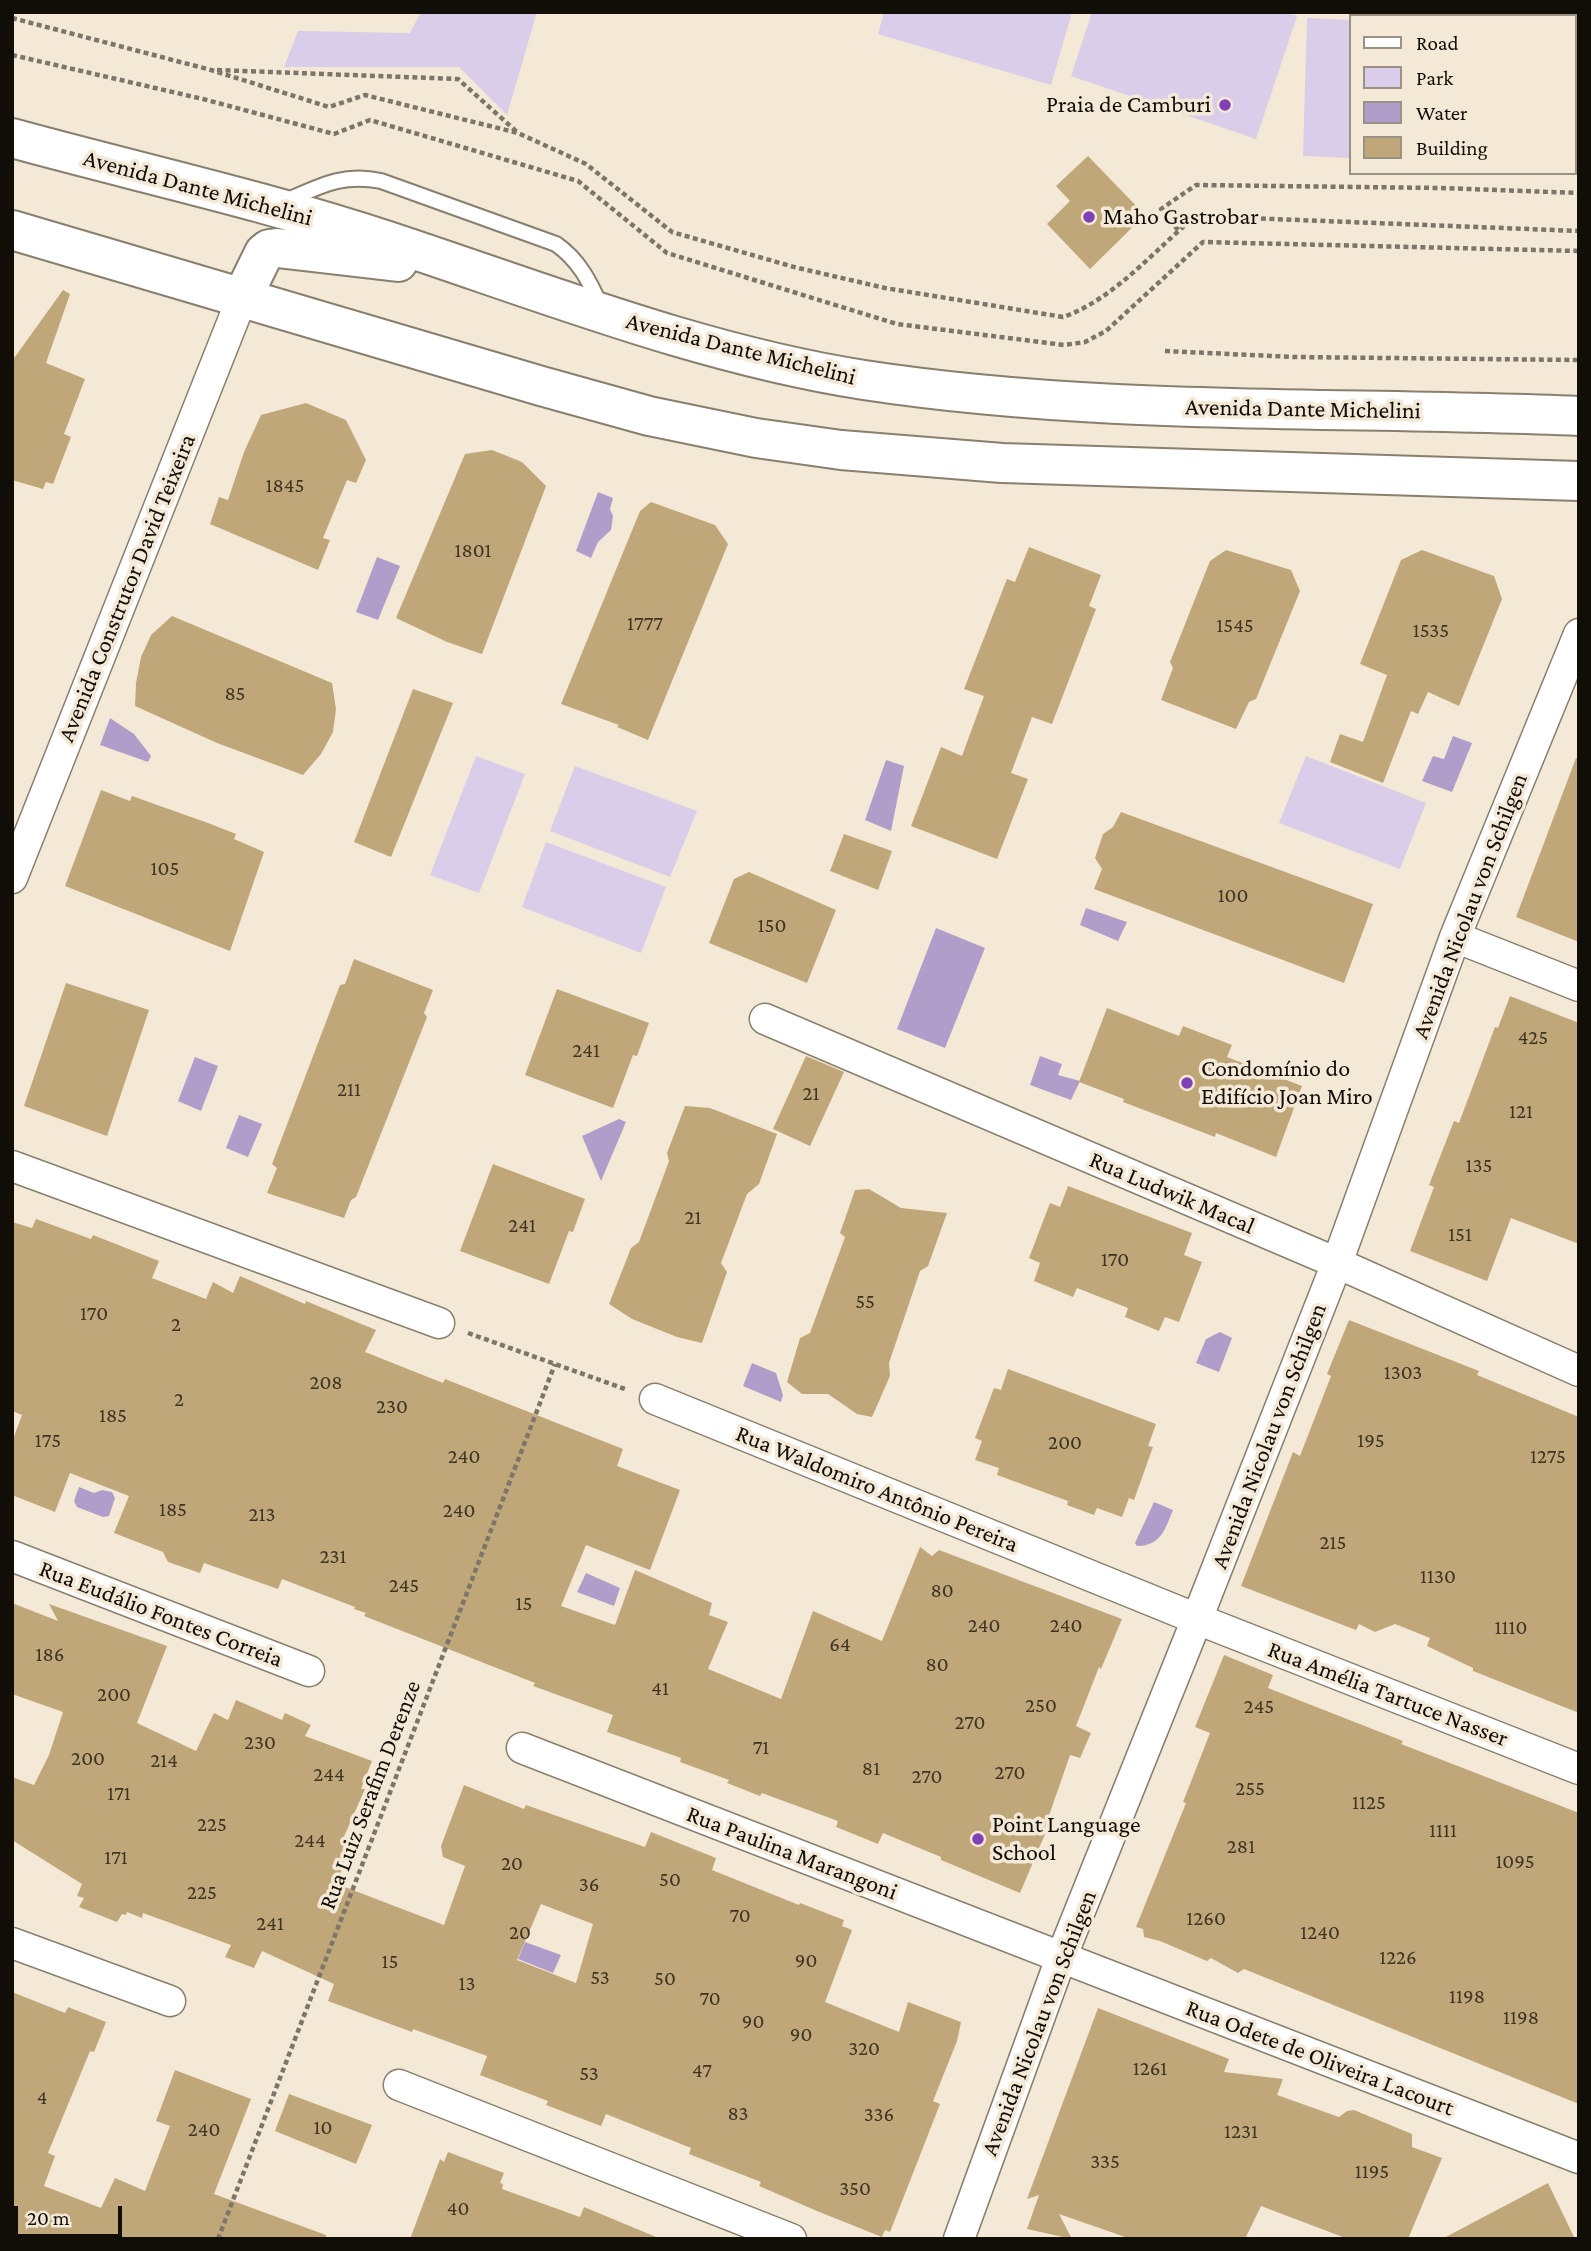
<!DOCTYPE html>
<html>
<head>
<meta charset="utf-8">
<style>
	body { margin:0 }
	#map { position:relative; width:1591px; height:2251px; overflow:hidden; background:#f4e9d7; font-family:"Crimson Pro",serif }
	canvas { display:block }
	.frame { position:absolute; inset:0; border:14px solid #110d07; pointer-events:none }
	.legend { position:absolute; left:1349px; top:14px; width:228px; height:161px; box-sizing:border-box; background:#f4e9d7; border:2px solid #999184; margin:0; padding:9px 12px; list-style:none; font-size:21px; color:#110d07 }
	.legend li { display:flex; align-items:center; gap:14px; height:35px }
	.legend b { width:35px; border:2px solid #999184 }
	.scale { position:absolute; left:14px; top:2206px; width:108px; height:32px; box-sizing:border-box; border:4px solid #110d07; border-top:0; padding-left:9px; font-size:21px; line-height:24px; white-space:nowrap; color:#110d07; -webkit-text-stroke:5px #f4e9d7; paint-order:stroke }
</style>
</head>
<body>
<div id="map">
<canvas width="1591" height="2251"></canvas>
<div class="frame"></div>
<ul class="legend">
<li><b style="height:9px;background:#fff"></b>Road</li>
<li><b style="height:19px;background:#d9cde9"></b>Park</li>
<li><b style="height:19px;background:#b19dca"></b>Water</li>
<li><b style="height:19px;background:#c0a77a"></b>Building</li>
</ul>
<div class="scale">20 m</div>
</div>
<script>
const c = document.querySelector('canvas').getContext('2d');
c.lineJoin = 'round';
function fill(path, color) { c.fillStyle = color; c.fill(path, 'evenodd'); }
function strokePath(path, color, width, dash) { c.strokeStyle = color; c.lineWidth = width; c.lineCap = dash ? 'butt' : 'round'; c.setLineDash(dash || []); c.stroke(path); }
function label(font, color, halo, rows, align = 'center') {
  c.font = font + ' "Crimson Pro",serif'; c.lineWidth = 7; c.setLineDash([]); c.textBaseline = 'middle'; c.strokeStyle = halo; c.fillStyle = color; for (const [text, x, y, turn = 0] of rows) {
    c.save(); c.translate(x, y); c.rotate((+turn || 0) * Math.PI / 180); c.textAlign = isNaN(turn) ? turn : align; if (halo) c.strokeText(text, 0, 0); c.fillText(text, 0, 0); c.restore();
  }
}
fill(new Path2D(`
	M 421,12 L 537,12 L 507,115 L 459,67 L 284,67 L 298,31 L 410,33 Z
	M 884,12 L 1072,12 L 1051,85 L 878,34 Z
	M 1092,12 L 1285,12 L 1297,16 L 1256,139 L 1071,76 Z
	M 1307,18 L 1351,20 L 1351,158 L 1303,156 Z
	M 476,756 L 525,774 L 479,893 L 430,875 Z
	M 1306,756 L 1426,803 L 1400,869 L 1279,823 Z
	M 575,766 L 697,811 L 670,877 L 550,831 Z
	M 546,842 L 666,887 L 641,953 L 522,907 Z`), '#d9cde9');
fill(new Path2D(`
	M 598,492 L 613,498 L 610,509 L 613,516 L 611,530 L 598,542 L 591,558 L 576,551 Z
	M 377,557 L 400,566 L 378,620 L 356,612 Z
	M 110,718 L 134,734 L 151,756 L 148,762 L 100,745 Z
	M 1453,736 L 1472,743 L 1452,792 L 1422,781 L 1433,756 L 1444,759 Z
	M 886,760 L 904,766 L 891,831 L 865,820 Z
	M 1086,908 L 1127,922 L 1118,941 L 1080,925 Z
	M 936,928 L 985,948 L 945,1048 L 897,1029 Z
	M 1040,1056 L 1062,1064 L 1058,1075 L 1080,1081 L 1071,1100 L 1030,1085 Z
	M 195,1057 L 218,1066 L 201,1111 L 178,1101 Z
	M 239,1115 L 262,1124 L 248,1157 L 226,1148 Z
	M 619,1119 L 626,1122 L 601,1181 L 582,1136 Z
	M 1220,1332 L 1232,1338 L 1219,1372 L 1196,1363 L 1206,1339 Z
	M 752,1363 L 776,1373 L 783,1395 L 781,1402 L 743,1386 Z
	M 79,1487 L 94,1493 L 102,1490 L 112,1492 L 115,1498 L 109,1516 L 103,1517 L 77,1507 L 74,1501 Z
	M 1154,1502 L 1173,1510 C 1165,1529 1161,1546 1137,1546 L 1135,1543 Z
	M 586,1573 L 620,1588 L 614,1606 L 577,1592 Z
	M 525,1942 L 561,1955 L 553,1973 L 518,1959 Z`), '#b19dca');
fill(new Path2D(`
	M 1088,156 L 1145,215 L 1090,269 L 1047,224 L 1070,201 L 1056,186 Z
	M 63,290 L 70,294 L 46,363 L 85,379 L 64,434 L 71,437 L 53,484 L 46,482 L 43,489 L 12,480 L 12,361 Z
	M 306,403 L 346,420 L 366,460 L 356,483 L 347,480 L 323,538 L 330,540 L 318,570 L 210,524 L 219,497 L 228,500 L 244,452 L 261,415 Z
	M 492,450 L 522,462 L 546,486 L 482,654 L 447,642 L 396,618 L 465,454 Z
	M 651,502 L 715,525 L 728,544 L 648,740 L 617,727 L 619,725 L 561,704 L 640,511 Z
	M 1029,547 L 1101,575 L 1089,606 L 1096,609 L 1052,724 L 1032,717 L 1011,773 L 1028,779 L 997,859 L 911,826 L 941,747 L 962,756 L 984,696 L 964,689 L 1007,579 L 1015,582 Z
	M 1226,550 L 1291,570 L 1300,591 L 1256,699 L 1249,702 L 1236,729 L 1161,700 L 1173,668 L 1170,662 L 1210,561 Z
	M 1422,550 L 1494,576 L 1502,599 L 1459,706 L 1428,692 L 1418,714 L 1411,711 L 1383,783 L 1330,762 L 1340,734 L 1363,742 L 1387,675 L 1360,664 L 1401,560 Z
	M 172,616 L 332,683 L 336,709 L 333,732 L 321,754 L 303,775 L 217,743 L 135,706 L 136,683 L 141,657 L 151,635 Z
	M 413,689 L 453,703 L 391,857 L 354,842 Z
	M 1576,758 L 1579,759 L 1579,942 L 1516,917 Z
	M 101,790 L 130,801 L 132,796 L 208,823 L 236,834 L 234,839 L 264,852 L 230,951 L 65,886 Z
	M 1121,812 L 1373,904 L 1344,983 L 1094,889 L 1102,869 L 1095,858 L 1103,834 L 1113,827 Z
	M 844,834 L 892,851 L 878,890 L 830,871 Z
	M 749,872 L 836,910 L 807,983 L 709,943 L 734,879 Z
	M 354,959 L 433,990 L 424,1013 L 427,1017 L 356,1197 L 351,1200 L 344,1218 L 267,1193 L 277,1168 L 272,1164 L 340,985 L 345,984 Z
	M 66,983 L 149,1010 L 107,1136 L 24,1106 Z
	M 557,989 L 649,1023 L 637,1056 L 633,1055 L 613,1108 L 525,1075 Z
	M 1510,996 L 1579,1023 L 1579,1244 L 1511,1218 L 1487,1281 L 1410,1251 L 1434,1187 L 1429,1185 L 1454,1121 L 1459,1123 L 1495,1027 L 1498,1028 Z
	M 1107,1008 L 1179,1036 L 1183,1026 L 1232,1045 L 1227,1057 L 1302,1086 L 1276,1157 L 1216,1133 L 1215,1137 L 1123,1102 L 1124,1099 L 1079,1082 Z
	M 806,1056 L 844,1072 L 810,1146 L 773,1129 Z
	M 685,1106 L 710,1108 L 777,1134 L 759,1184 L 747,1194 L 721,1263 L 727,1272 L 702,1343 L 677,1337 L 632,1319 L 609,1304 L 631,1248 L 639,1242 L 669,1161 L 667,1153 Z
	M 493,1164 L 585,1199 L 573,1232 L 569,1231 L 549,1284 L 460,1251 Z
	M 1068,1186 L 1192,1233 L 1184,1255 L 1202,1262 L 1179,1322 L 1165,1317 L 1159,1331 L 1125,1317 L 1128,1308 L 1077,1288 L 1073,1297 L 1034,1281 L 1040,1263 L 1029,1258 L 1050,1203 L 1060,1207 Z
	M 869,1189 L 901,1208 L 947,1213 L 928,1266 L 920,1271 L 889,1363 L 890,1376 L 872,1417 L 857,1414 L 828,1394 L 802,1394 L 787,1382 L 800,1338 L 810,1333 L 845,1237 L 840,1233 L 855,1190 Z
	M 36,1219 L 91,1239 L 93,1235 L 159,1261 L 152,1278 L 206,1299 L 213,1282 L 233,1293 L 240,1276 L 305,1304 L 306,1301 L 376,1330 L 365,1352 L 443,1383 L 445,1379 L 623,1449 L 617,1466 L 680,1490 L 650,1570 L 586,1545 L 561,1606 L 615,1625 L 635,1570 L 712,1603 L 709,1615 L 728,1622 L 708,1669 L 781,1699 L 813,1611 L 882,1641 L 920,1547 L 932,1556 L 939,1550 L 1122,1619 L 1101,1669 L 1099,1667 L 1076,1726 L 1091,1733 L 1080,1758 L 1070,1755 L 1043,1833 L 1045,1834 L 1020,1893 L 941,1860 L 941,1857 L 883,1833 L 878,1844 L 836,1827 L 838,1821 L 762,1793 L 760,1796 L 727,1783 L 729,1780 L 680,1762 L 681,1758 L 607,1732 L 613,1715 L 533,1686 L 535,1683 L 364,1616 L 366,1613 L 354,1609 L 355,1607 L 282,1579 L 278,1589 L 204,1563 L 200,1573 L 168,1562 L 163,1552 L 114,1533 L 129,1496 L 70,1473 L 55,1512 L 12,1495 L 12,1442 L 22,1415 L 12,1411 L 12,1222 L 32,1228 Z
	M 1349,1320 L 1479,1371 L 1477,1375 L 1579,1417 L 1579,1713 L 1473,1671 L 1473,1668 L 1427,1646 L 1430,1638 L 1395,1624 L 1375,1632 L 1359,1624 L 1356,1630 L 1241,1586 L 1293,1452 L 1300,1456 L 1331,1376 L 1327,1374 Z
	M 1008,1369 L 1156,1424 L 1148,1446 L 1153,1447 L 1134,1500 L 1129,1498 L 1122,1517 L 1097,1508 L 1094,1515 L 1067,1505 L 1068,1501 L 997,1475 L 999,1468 L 975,1460 L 982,1441 L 975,1438 L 994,1388 L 1001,1390 Z
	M 12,1603 L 58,1621 L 49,1604 L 167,1646 L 137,1723 L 196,1751 L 214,1713 L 228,1720 L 236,1700 L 282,1720 L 285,1713 L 311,1725 L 305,1736 L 372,1761 L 361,1789 L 365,1789 L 342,1841 L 350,1845 L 337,1884 L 444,1925 L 465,1866 L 443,1857 L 441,1846 L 464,1785 L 524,1809 L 526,1805 L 645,1847 L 651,1832 L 716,1858 L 712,1870 L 799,1905 L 800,1903 L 844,1920 L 842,1926 L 852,1930 L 825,2002 L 899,2032 L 908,2002 L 961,2022 L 957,2041 L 933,2101 L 940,2104 L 890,2232 L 885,2230 L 882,2237 L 817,2211 L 759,2186 L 761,2182 L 689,2154 L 691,2148 L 606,2114 L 601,2126 L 546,2105 L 548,2101 L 480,2075 L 487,2056 L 413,2029 L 412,2032 L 328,2001 L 334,1984 L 262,1951 L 254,1968 L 225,1957 L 231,1945 L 143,1913 L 142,1918 L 127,1912 L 126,1915 L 122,1914 L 117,1922 L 79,1907 L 84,1898 L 77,1896 L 82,1884 L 12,1840 L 12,1777 L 34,1785 L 49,1755 L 63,1712 L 12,1694 ZM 541,1904 L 593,1924 L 576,1983 L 517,1960 Z
	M 1224,1655 L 1273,1675 L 1268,1688 L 1403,1741 L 1401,1744 L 1579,1813 L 1579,2104 L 1244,1969 L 1238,1973 L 1211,1958 L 1207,1961 L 1160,1941 L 1144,1937 L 1143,1929 L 1136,1927 L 1186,1803 L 1183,1802 L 1210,1733 L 1195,1727 Z
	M 12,1992 L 65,2013 L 68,2007 L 106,2022 L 94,2052 L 90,2051 L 48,2153 L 55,2156 L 44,2186 L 101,2208 L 115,2178 L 145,2191 L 170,2126 L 156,2121 L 175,2070 L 251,2099 L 214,2194 L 326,2235 L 326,2239 L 12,2239 Z
	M 1098,2008 L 1229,2059 L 1224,2072 L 1283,2079 L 1277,2095 L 1339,2117 L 1347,2111 L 1354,2110 L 1412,2134 L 1412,2147 L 1442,2158 L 1408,2239 L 1348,2239 L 1261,2206 L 1245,2239 L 1131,2239 L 1059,2214 L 1072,2239 L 1027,2229 L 1039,2195 L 1027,2199 Z
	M 289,2094 L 372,2125 L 356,2164 L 275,2131 Z
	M 448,2152 L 504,2173 L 500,2183 L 503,2184 L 502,2189 L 580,2217 L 584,2207 L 661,2239 L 410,2239 L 440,2159 L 444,2162 Z
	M 1548,2183 L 1575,2239 L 1442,2239 Z`), '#c0a77a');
const lane = new Path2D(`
	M 286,201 C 320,186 343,173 381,181 L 556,244 C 579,260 590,282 601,307`);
const street = new Path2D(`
	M 12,878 L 242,298
	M 1455,937 L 1579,986
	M 765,1019 L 1337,1263 L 1579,1371
	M 12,1166 L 439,1323
	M 655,1399 L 1197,1619 L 1579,1769
	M 12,1556 L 309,1671
	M 522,1748 L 1579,2158
	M 12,1943 L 170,2001
	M 399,2085 L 791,2239
	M 959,2239 L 1061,1958 L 1197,1619 L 1337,1263 L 1455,937 L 1579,634`);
const secondary = new Path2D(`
	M 12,138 C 136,172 263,200 385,240 C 540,291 702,355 864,380 C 1100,416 1340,406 1579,416
	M 12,230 L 541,386 L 649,416 L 756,438 L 841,450 L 1002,463 L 1579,481
	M 242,298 L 264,253 L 269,249 L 277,248 L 398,262`);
strokePath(lane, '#887f6e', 18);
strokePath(street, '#887f6e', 33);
strokePath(secondary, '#887f6e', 42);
strokePath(new Path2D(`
	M 12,18 L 211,70 L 329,107 L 365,95 L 518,133 L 586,164 L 672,232 L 794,267 L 885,288 L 1063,317 C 1115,299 1154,250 1196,216 L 1579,231
	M 12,55 L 203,99 L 334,134 L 370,120 L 578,181 L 667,253 L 897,324 L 1064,345 L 1085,342 L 1106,331 L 1203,242 L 1579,251
	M 217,70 L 458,79 L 517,132
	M 1178,230 L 1161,209 L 1196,185 L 1441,188 L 1579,193
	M 1165,351 L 1294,357 L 1579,360
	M 468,1333 L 625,1389
	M 218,2239 L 555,1364`), '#7d756a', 4.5, [5, 3.5]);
strokePath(lane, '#fff', 14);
strokePath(street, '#fff', 30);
strokePath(secondary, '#fff', 38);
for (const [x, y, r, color] of [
	[1225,105,7,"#8041b7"],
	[1089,217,7,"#8041b7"],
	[1187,1083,7,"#8041b7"],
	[978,1839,7,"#8041b7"]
]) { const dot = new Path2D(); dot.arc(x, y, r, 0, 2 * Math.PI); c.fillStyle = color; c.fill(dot); strokePath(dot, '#f4e9d7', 2.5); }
label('21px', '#3d3424', null, [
	["1845",285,486],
	["1801",473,551],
	["1777",645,624],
	["1545",1235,626],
	["1535",1431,631],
	["85",235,694],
	["105",165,869],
	["100",1233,896],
	["150",772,926],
	["425",1533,1038],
	["241",586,1051],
	["211",349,1090],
	["21",811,1094],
	["121",1521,1112],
	["135",1479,1166],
	["21",693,1218],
	["241",522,1226],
	["151",1460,1235],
	["170",1115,1260],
	["55",865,1302],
	["170",94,1314],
	["2",176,1325],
	["1303",1403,1373],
	["208",326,1383],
	["2",179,1400],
	["230",392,1407],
	["185",113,1416],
	["175",48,1441],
	["195",1371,1441],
	["200",1065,1443],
	["240",464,1457],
	["1275",1548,1457],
	["185",173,1510],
	["240",459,1511],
	["213",262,1515],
	["215",1333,1543],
	["231",333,1557],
	["1130",1438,1577],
	["245",404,1586],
	["80",942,1591],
	["15",524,1604],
	["240",984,1626],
	["240",1066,1626],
	["1110",1511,1628],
	["64",840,1645],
	["186",50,1655],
	["80",937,1665],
	["41",660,1689],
	["200",114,1695],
	["250",1041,1706],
	["245",1259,1707],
	["270",970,1723],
	["230",260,1743],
	["71",761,1748],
	["200",88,1759],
	["214",164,1761],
	["81",871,1769],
	["270",1010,1773],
	["244",329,1775],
	["270",927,1777],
	["255",1250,1789],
	["171",119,1794],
	["1125",1369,1803],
	["225",212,1825],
	["1111",1443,1831],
	["244",310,1841],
	["281",1241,1847],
	["171",116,1858],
	["1095",1515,1862],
	["20",512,1864],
	["50",670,1880],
	["36",589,1885],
	["225",202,1893],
	["70",740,1916],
	["1260",1206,1919],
	["241",270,1924],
	["20",520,1933],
	["1240",1320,1933],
	["1226",1398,1958],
	["90",806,1961],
	["15",390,1962],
	["53",600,1978],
	["50",665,1979],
	["13",467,1984],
	["1198",1467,1997],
	["70",710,1999],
	["1198",1521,2018],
	["90",753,2022],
	["90",801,2035],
	["320",864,2049],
	["1261",1150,2069],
	["47",702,2071],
	["53",589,2074],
	["4",42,2098],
	["83",738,2114],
	["336",879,2115],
	["10",323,2128],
	["240",204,2130],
	["1231",1241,2132],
	["335",1105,2162],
	["1195",1372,2172],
	["350",855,2189],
	["40",458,2209]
]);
label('24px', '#110d07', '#f4e9d7', [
	["Praia de Camburi",1211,105,"right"],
	["Maho Gastrobar",1103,217],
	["Condomínio do",1201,1069],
	["Edifício Joan Miro",1201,1097],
	["Point Language",992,1825],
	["School",992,1853]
], 'left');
label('24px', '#110d07', '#f4e9d7', [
	["Avenida Dante Michelini",198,188,15],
	["Avenida Dante Michelini",741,349,14],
	["Avenida Dante Michelini",1303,409,1],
	["Avenida Construtor David Teixeira",127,588,-68],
	["Avenida Nicolau von Schilgen",1470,906,-69],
	["Rua Ludwik Macal",1172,1193,23],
	["Avenida Nicolau von Schilgen",1269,1436,-69],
	["Rua Waldomiro Antônio Pereira",877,1489,22],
	["Rua Eudálio Fontes Correia",161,1614,21],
	["Rua Amélia Tartuce Nasser",1388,1694,21],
	["Rua Luiz Serafim Derenze",370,1795,-69],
	["Rua Paulina Marangoni",792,1853,21],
	["Avenida Nicolau von Schilgen",1039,2023,-69],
	["Rua Odete de Oliveira Lacourt",1320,2058,21]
]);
</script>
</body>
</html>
